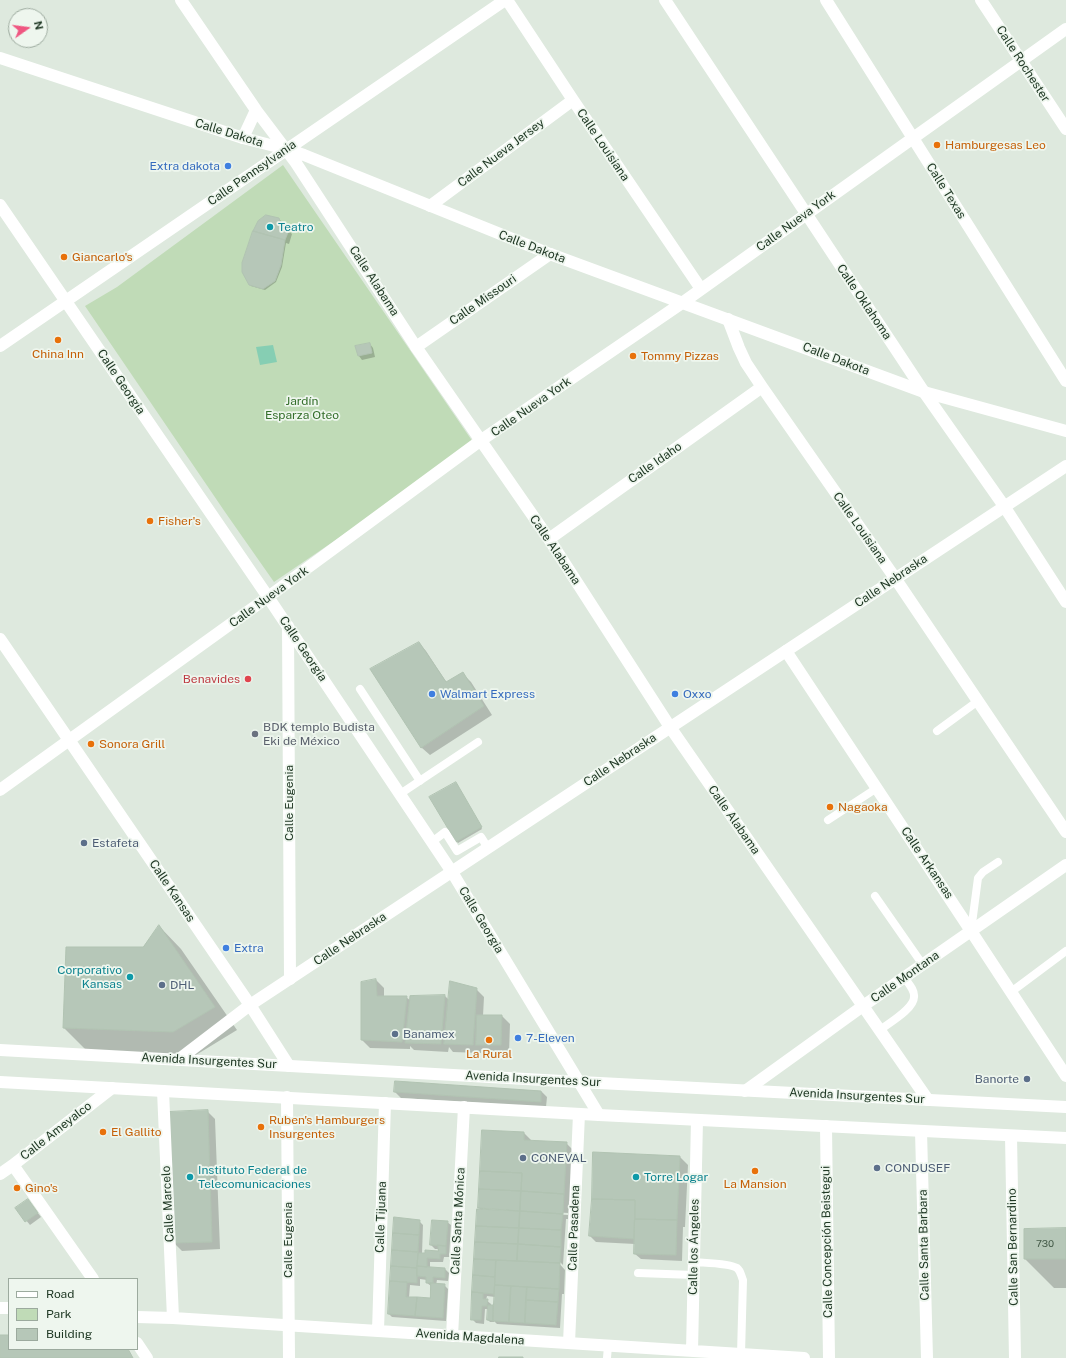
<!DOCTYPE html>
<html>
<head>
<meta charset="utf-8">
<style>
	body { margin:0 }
	#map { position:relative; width:1066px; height:1358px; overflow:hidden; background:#dee9de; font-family:"Public Sans",sans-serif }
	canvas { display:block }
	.legend { position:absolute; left:8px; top:1278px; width:130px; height:72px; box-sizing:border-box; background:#eef6ee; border:1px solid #9caa9e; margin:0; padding:5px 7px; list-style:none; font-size:12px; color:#203925 }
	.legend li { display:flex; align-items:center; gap:8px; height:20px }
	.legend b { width:20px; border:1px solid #9caa9e }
	.north { position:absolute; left:8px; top:8px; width:40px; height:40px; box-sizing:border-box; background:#eef6ee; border:1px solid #9caa9e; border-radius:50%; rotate:76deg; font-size:11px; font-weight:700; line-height:16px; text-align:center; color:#203925 }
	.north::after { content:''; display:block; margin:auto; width:14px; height:18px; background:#ef5681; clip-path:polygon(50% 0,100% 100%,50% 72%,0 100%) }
</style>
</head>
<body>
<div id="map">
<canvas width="1066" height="1358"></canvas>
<ul class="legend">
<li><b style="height:5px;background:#fff"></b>Road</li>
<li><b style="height:11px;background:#c0dbb7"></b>Park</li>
<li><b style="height:11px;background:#b6c7b8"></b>Building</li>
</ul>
<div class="north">N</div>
</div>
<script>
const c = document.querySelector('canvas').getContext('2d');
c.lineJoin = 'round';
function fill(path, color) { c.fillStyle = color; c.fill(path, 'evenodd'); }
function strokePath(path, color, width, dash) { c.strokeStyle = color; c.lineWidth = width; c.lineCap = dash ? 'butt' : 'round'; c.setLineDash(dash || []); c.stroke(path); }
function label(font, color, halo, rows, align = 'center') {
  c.font = font + ' "Public Sans",sans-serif'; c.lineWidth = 3.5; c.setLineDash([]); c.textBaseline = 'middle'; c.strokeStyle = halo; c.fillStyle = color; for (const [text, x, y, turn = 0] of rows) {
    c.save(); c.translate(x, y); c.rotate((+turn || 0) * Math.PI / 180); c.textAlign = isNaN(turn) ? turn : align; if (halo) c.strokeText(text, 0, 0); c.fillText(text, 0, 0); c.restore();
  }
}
fill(new Path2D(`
	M 283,165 L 475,445 L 274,582 L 225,512 L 85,306 L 117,287 Z`), '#c0dbb7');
fill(new Path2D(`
	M 273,345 L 277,362 L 260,365 L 256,347 Z`), '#86ceb3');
fill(new Path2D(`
	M 279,219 L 282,222 L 284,227 L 292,234 L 289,244 L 286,243 L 282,267 L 276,282 L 265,290 L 251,286 L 250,284 Z
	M 370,344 L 373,348 L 375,357 L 362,360 L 359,356 Z
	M 419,643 L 426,651 L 447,683 L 463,674 L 471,682 L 492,715 L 430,755 L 422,748 L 371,670 Z
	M 456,783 L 482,829 L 458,843 L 456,841 Z
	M 159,926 L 181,949 L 237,1030 L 196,1055 L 87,1051 L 64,1028 L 144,948 Z
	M 376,980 L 384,988 L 384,997 L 406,997 L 411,1001 L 445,996 L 449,1000 L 476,989 L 484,997 L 483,1016 L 502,1016 L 510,1024 L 509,1053 L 485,1052 L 481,1049 L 481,1053 L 453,1052 L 449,1047 L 448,1052 L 414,1050 L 410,1046 L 410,1049 L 370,1048 L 362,1040 L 362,983 Z
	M 395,1082 L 541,1091 L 547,1097 L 546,1107 L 401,1098 L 395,1092 Z
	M 207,1111 L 215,1119 L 220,1249 L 182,1251 L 174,1243 Z
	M 483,1131 L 524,1133 L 532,1141 L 566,1143 L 574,1151 L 571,1201 L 569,1201 L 568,1219 L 566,1219 L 563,1265 L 557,1259 L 556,1260 L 565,1270 L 564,1294 L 562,1294 L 560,1328 L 497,1324 L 494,1321 L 494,1322 L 490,1322 L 488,1320 L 489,1309 L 485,1309 L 484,1324 L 476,1323 L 472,1319 L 481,1210 L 479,1208 ZM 483,1208 L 568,1213 L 568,1215 L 483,1210 ZM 487,1296 L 495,1297 L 494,1306 L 491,1306 L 491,1304 L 486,1300 Z
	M 680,1157 L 688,1165 L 685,1227 L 683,1227 L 682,1261 L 641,1259 L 635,1254 L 635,1244 L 596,1242 L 590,1236 L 593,1199 Z
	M 31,1204 L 41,1217 L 30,1225 L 16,1208 Z
	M 419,1221 L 423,1225 L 422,1254 L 439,1252 L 439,1249 L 435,1249 L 431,1245 L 447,1222 L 451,1225 L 449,1257 L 444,1257 L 443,1262 L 430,1262 L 430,1268 L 445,1269 L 449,1273 L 448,1281 L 437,1280 L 436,1285 L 444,1285 L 448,1289 L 446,1321 L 392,1317 L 389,1314 ZM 420,1279 L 427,1280 L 427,1283 L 431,1286 L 431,1299 L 409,1298 L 410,1285 L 420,1286 Z
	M 1066,1229 L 1066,1288 L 1054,1288 L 1025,1259 Z`), '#0003');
const building = new Path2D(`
	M 266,215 L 279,218 L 281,224 L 289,230 L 285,240 L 253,231 L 258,221 Z
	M 253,231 L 285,240 L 281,265 L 275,281 L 263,289 L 249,285 L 242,272 L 242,263 Z
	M 370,343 L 372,353 L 358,356 L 355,346 Z
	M 419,642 L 446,682 L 463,672 L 484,706 L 421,748 L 370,669 Z
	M 456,782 L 482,827 L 456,842 L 429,797 Z
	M 159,925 L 215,1007 L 173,1032 L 63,1028 L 66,947 L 143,947 Z
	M 376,979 L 377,996 L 407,996 L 402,1042 L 361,1040 L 361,982 Z
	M 450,981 L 477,988 L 473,1045 L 444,1044 Z
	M 445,995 L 441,1044 L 405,1043 L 410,996 Z
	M 477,1015 L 502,1015 L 501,1045 L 476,1045 Z
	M 395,1081 L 541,1091 L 541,1102 L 394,1092 Z
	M 208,1110 L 212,1242 L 173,1243 L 168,1112 Z
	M 482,1130 L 524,1132 L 524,1140 L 567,1142 L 564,1194 L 521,1191 L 522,1173 L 480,1171 Z
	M 593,1152 L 680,1156 L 677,1220 L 635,1219 L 635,1200 L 592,1199 Z
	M 480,1171 L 522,1173 L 521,1191 L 479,1189 Z
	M 479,1189 L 521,1191 L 520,1211 L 478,1208 Z
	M 521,1191 L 564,1194 L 563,1214 L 520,1211 Z
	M 28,1199 L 38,1213 L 25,1222 L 15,1208 Z
	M 592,1199 L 635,1200 L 634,1239 L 589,1236 Z
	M 477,1209 L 520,1211 L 519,1228 L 476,1226 Z
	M 520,1211 L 563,1214 L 561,1230 L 519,1228 Z
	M 394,1217 L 420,1220 L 419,1235 L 393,1233 Z
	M 635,1219 L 677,1220 L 676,1255 L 634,1254 Z
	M 432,1220 L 448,1221 L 446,1246 L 430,1245 Z
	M 476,1226 L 519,1228 L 518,1244 L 475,1242 Z
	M 519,1228 L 561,1230 L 561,1247 L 518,1244 Z
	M 1066,1228 L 1066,1259 L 1024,1259 L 1024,1229 Z
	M 393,1233 L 419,1235 L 418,1252 L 392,1250 Z
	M 475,1242 L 518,1244 L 517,1261 L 474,1259 Z
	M 518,1244 L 561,1247 L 560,1263 L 517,1261 Z
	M 438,1245 L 446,1246 L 446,1254 L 440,1254 L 440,1259 L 427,1258 L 427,1267 L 417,1266 L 418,1253 L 425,1253 L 425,1250 L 438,1251 Z
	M 392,1250 L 418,1252 L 417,1268 L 391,1266 Z
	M 474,1259 L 496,1260 L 495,1277 L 473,1275 Z
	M 496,1260 L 560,1263 L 559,1289 L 495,1285 Z
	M 391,1266 L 417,1268 L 417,1283 L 390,1281 Z
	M 417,1266 L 445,1268 L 445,1278 L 433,1277 L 433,1283 L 426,1283 L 426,1277 L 417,1276 Z
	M 473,1275 L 495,1277 L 494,1294 L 472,1292 Z
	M 390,1281 L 407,1282 L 406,1297 L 417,1297 L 415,1316 L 388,1314 Z
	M 431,1283 L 445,1284 L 443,1318 L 415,1316 L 417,1297 L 430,1298 Z
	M 495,1285 L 511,1286 L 509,1322 L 493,1321 Z
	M 511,1286 L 527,1287 L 525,1323 L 509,1322 Z
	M 527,1287 L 559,1289 L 558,1302 L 526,1300 Z
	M 472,1292 L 483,1293 L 483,1299 L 488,1299 L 487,1306 L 482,1306 L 481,1320 L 471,1320 Z
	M 526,1300 L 558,1302 L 556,1325 L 525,1323 Z
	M 488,1305 L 493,1305 L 493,1321 L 487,1320 Z
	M 0,1335 L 9,1335 L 9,1349 L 128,1349 L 133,1358 L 0,1358 Z
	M 499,1357 L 523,1357 L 523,1358 L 499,1358 Z`);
fill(building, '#b6c7b8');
strokePath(building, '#b1c3b2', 1);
strokePath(new Path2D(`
	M 360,689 L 420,781
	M 937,731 L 978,701
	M 400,794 L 478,742
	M 828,820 L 877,788
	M 432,842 L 445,832 L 457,851 L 481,837 L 488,848
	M 875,896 L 923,965
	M 971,931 L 978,878 L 983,872 L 998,862
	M 1011,992 L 1066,951
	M 880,1030 C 889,1023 914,1009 914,997 C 915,990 908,983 904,977
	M 694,1262 C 704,1263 729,1263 737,1268 C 741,1271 741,1276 743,1280 L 741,1354
	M 638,1273 L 694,1275
	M 607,1358 L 608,1346`), '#fff', 8);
strokePath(new Path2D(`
	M 507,0 L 573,100 L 701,289
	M 665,0 L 924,392 L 1004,506 L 1066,602
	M 981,0 L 1066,129
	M 0,58 L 243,138 L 286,149
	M 0,205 L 268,597 L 452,872 L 599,1115
	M 430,206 L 573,100
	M 728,319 L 739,348 L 746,363 L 762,387 L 895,578 L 1066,832
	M 416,347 L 550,254
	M 549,539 L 762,387
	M 288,626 L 290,979
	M 0,639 L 250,1005 L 289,1066
	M 786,651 L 971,931 L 1066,1076
	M 163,1091 L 173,1318
	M 745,1091 L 863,1006 L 1066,865
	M 287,1097 L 289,1358
	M 826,1126 L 829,1358
	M 921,1131 L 927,1358
	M 1011,1136 L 1015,1358
	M 13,1165 L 93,1279
	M 0,1174 L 13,1165 L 112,1088
	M 0,1308 L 9,1308
	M 137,1317 L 173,1318 L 804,1358
	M 378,1331 L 385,1103
	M 452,1336 L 464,1107
	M 137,1343 L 147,1358
	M 569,1343 L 579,1114
	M 692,1351 L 697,1120`), '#fff', 12);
strokePath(new Path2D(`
	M 181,0 L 256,110 L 296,163 L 416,347 L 549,539 L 670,727 L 928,1100
	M 826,0 L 1066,381
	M 243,138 L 256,110
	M 286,149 L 304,155 L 550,254 L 924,392 L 1066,431
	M 0,346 L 505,0
	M 0,790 L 268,597 L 480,441 L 682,303 L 1066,29
	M 178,1060 L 250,1005 L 1066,466`), '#fff', 12);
strokePath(new Path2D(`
	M 0,1050 L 580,1082 L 1066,1107
	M 0,1082 L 599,1115 L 1066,1138`), '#fff', 12);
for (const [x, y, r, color] of [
	[937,145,4,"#e8710a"],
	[228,166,4,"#3f7fe0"],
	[270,227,4,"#0f9aa8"],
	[64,257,4,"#e8710a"],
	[58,340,4,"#e8710a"],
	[633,356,4,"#e8710a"],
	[150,521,4,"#e8710a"],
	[248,679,4,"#e0444e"],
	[432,694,4,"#3f7fe0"],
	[675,694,4,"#3f7fe0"],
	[255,734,4,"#6b7280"],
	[91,744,4,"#e8710a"],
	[830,807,4,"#e8710a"],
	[84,843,4,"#5c6f8a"],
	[226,948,4,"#3f7fe0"],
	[130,977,4,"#0f9aa8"],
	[162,985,4,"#5c6f8a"],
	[395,1034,4,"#5c6f8a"],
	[518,1038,4,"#3f7fe0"],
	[489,1040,4,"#e8710a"],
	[1027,1079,4,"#5c6f8a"],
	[261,1127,4,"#e8710a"],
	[103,1132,4,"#e8710a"],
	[523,1158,4,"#5c6f8a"],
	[877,1168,4,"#5c6f8a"],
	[755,1171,4,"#e8710a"],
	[190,1177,4,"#0f9aa8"],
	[636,1177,4,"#0f9aa8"],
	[17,1188,4,"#e8710a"]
]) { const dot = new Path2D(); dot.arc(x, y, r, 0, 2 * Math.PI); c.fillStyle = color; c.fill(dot); strokePath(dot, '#eef6ee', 1.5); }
label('10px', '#465c4a', null, [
	["730",1045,1244]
]);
label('12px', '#203925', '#eef6ee', [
	["Calle Rochester",1023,64,57],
	["Calle Dakota",229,133,17],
	["Calle Louisiana",603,145,56],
	["Calle Nueva Jersey",501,153,-37],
	["Calle Pennsylvania",252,173,-35],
	["Calle Texas",946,191,58],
	["Calle Nueva York",796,221,-36],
	["Calle Dakota",532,247,21],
	["Calle Alabama",374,281,57],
	["Calle Missouri",483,300,-35],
	["Calle Oklahoma",864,302,56],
	["Calle Dakota",836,359,21],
	["Calle Georgia",121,382,56],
	["Calle Nueva York",531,407,-35],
	["Calle Idaho",655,463,-35],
	["Calle Louisiana",860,528,55],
	["Calle Alabama",555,550,56],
	["Calle Nebraska",891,581,-34],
	["Calle Nueva York",269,597,-36],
	["Calle Georgia",303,649,56],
	["Calle Nebraska",620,760,-34],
	["Calle Eugenia",289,803,-90],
	["Calle Alabama",734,820,55],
	["Calle Arkansas",927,863,56],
	["Calle Kansas",172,891,56],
	["Calle Georgia",481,920,59],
	["Calle Nebraska",350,939,-34],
	["Calle Montana",905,977,-35],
	["Avenida Insurgentes Sur",209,1061,3],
	["Avenida Insurgentes Sur",533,1079,3],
	["Avenida Insurgentes Sur",857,1096,3],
	["Calle Ameyalco",56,1131,-38],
	["Calle Marcelo",168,1204,-93],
	["Calle Tijuana",381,1217,-88],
	["Calle Santa Mónica",458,1221,-87],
	["Calle Pasadena",574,1228,-88],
	["Calle Eugenia",288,1240,-90],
	["Calle Concepción Beistegui",827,1242,-91],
	["Calle Santa Barbara",924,1245,-91],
	["Calle los Ángeles",694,1247,-89],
	["Calle San Bernardino",1013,1247,-91],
	["Avenida Magdalena",470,1337,4]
]);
label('12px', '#c56008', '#eef6ee', [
	["Hamburgesas Leo",945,145],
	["Giancarlo's",72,257],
	["China Inn",58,354,"center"],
	["Tommy Pizzas",641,356],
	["Fisher's",158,521],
	["Sonora Grill",99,744],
	["Nagaoka",838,807],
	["La Rural",489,1054,"center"],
	["Ruben's Hamburgers",269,1120],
	["Insurgentes",269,1134],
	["El Gallito",111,1132],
	["La Mansion",755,1184,"center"],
	["Gino's",25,1188]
], 'left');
label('12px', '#366cbe', '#eef6ee', [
	["Extra dakota",220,166,"right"],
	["Walmart Express",440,694],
	["Oxxo",683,694],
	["Extra",234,948],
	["7-Eleven",526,1038]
], 'left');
label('12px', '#0d838f', '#eef6ee', [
	["Teatro",278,227],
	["Corporativo",122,970,"right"],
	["Kansas",122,984,"right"],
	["Instituto Federal de",198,1170],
	["Telecomunicaciones",198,1184],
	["Torre Logar",644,1177]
], 'left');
label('12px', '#346e2b', '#eef6ee', [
	["Jardín",302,401],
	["Esparza Oteo",302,415]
]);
label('12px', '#be3a42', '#eef6ee', [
	["Benavides",240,679]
], 'right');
label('12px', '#5b616d', '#eef6ee', [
	["BDK templo Budista",263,727],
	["Eki de México",263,741]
], 'left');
label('12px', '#4e5e75', '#eef6ee', [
	["Estafeta",92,843],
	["DHL",170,985],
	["Banamex",403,1034],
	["Banorte",1019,1079,"right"],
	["CONEVAL",531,1158],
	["CONDUSEF",885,1168]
], 'left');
</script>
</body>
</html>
